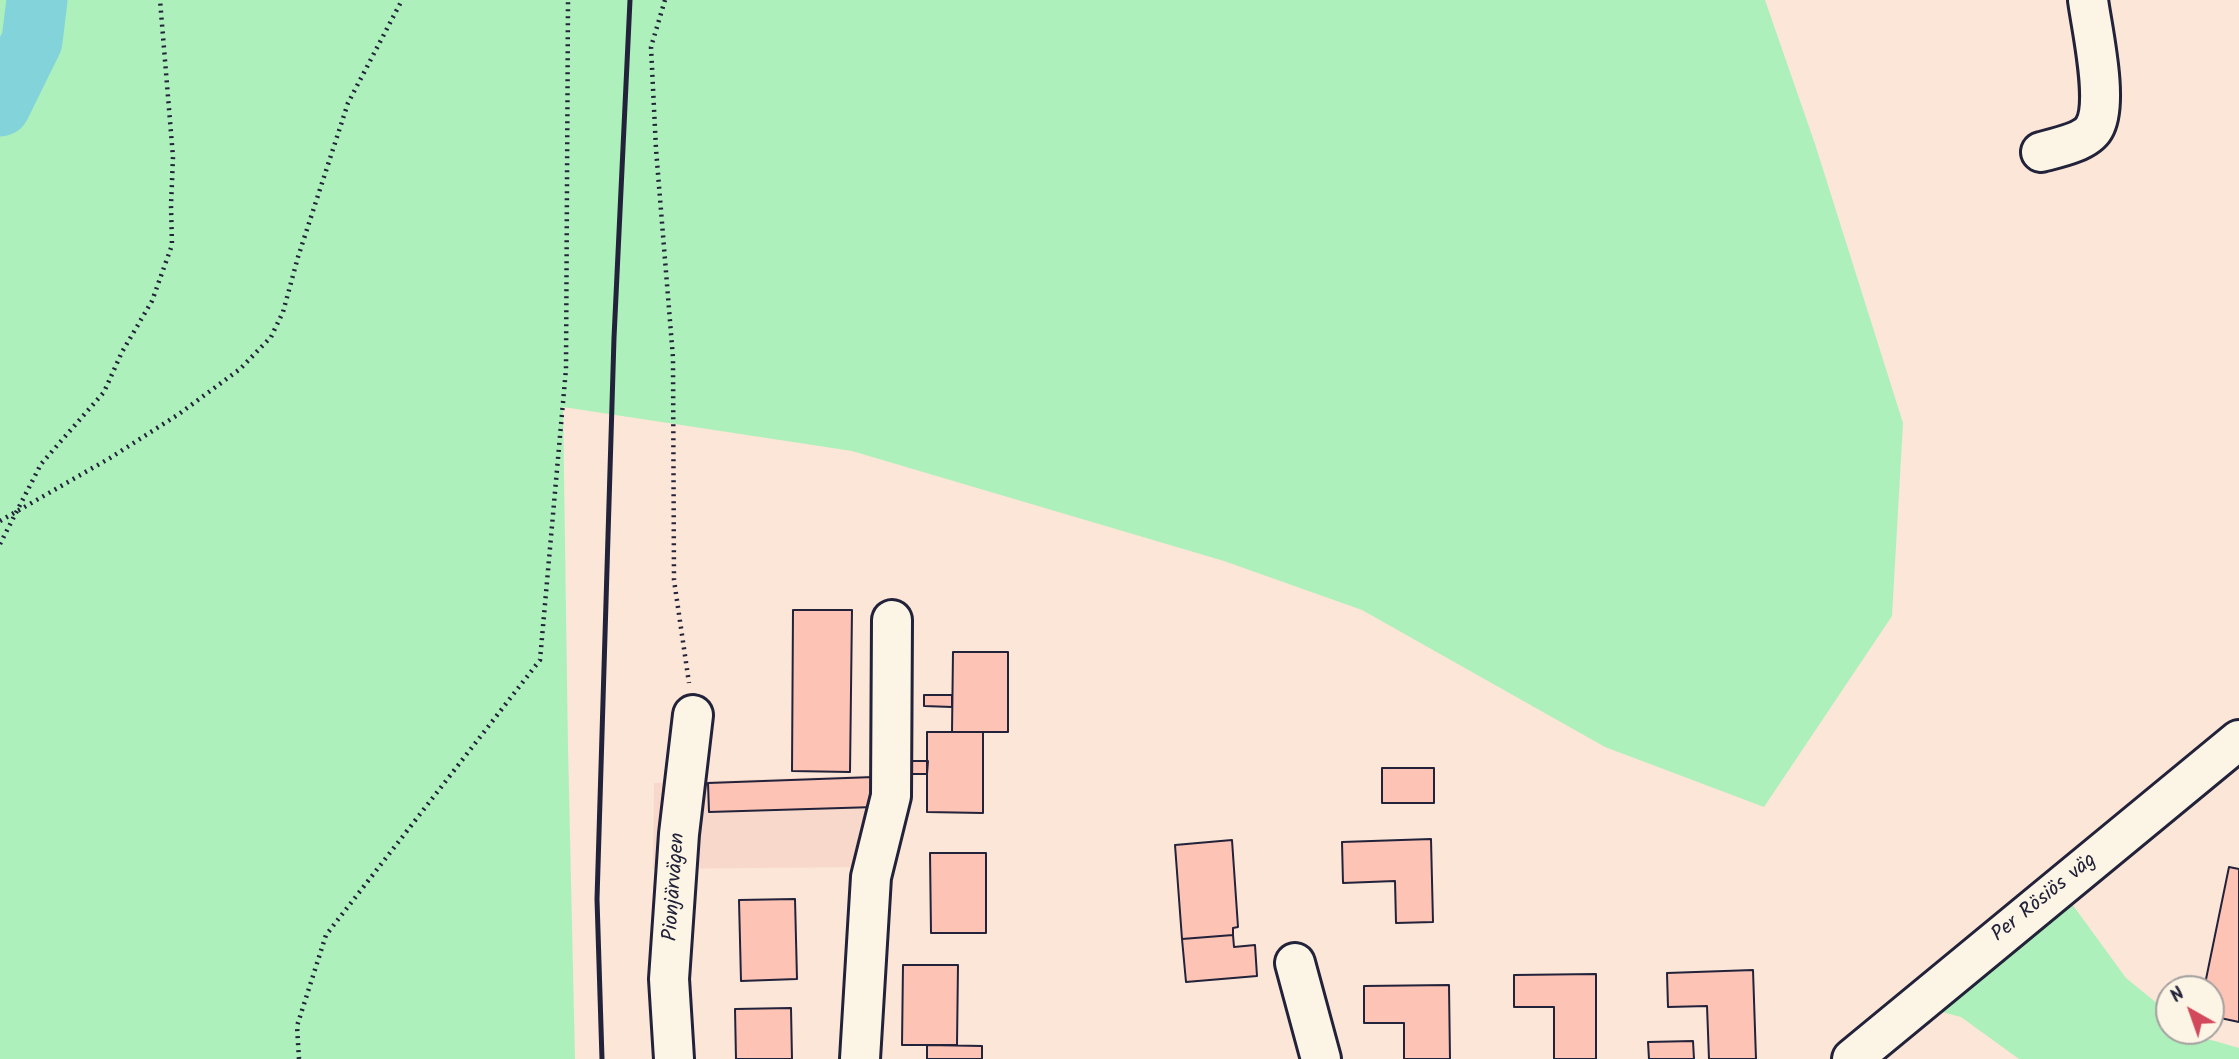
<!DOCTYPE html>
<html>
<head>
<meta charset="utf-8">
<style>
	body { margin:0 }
	#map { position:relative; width:2239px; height:1059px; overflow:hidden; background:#fce6d7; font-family:Kalam,sans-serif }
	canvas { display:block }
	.north { position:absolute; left:2155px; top:975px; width:70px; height:70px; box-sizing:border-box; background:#fcf5e5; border:2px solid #a5a1a1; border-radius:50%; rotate:320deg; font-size:19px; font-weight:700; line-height:28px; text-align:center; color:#22223b }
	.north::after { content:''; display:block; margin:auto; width:24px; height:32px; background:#d1495b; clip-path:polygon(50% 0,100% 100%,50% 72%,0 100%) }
</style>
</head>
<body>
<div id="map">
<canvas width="2239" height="1059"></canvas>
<div class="north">N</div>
</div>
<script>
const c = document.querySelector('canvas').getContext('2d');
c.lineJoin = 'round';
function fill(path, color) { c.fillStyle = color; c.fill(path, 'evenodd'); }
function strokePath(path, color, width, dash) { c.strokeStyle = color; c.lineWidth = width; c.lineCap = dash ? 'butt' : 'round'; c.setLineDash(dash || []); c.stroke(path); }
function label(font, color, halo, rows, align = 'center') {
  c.font = font + ' Kalam,sans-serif'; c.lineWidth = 5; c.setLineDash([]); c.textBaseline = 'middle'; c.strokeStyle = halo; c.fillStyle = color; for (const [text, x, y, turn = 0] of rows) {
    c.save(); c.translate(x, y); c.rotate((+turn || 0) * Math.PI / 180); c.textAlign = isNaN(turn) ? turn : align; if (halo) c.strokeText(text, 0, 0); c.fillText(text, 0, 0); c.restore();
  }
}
fill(new Path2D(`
	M 878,775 L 858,867 L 653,869 L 654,783 Z`), '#f8d8ca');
fill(new Path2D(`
	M 0,0 L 1765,0 L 1815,144 L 1903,423 L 1892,616 L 1764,807 L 1605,747 L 1362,610 L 1224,561 L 852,451 L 563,407 L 568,748 L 575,1059 L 0,1059 Z
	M 2072,904 L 2126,978 L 2169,1013 L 2169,1031 L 2191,1031 L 2197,1036 L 2239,1048 L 2239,1059 L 2019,1059 L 1961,1017 L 1938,1011 Z`), '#adf0bb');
strokePath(new Path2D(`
	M 0,106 L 32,41 L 37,0`), '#83d4da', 61);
const building = new Path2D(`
	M 793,610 L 852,610 L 850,772 L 792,771 Z
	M 953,652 L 1008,652 L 1008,732 L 952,732 Z
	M 924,695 L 952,695 L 952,707 L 924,706 Z
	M 927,732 L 983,732 L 983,813 L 927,812 Z
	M 904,761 L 928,761 L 927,774 L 904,774 Z
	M 1382,768 L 1434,768 L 1434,803 L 1382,803 Z
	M 874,777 L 875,807 L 709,812 L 708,783 Z
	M 1431,839 L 1433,922 L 1396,923 L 1395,881 L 1343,883 L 1342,842 Z
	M 1232,840 L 1238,927 L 1233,928 L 1233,935 L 1182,939 L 1175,845 Z
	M 930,853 L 986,853 L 986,933 L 931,933 Z
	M 2229,867 L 2239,869 L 2239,1022 L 2211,1016 L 2211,989 L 2204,989 Z
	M 795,899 L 797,979 L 741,981 L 739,900 Z
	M 1233,935 L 1234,947 L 1255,945 L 1257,976 L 1186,982 L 1182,939 Z
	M 903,965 L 958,965 L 957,1045 L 902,1045 Z
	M 1753,970 L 1756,1059 L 1709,1059 L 1707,1006 L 1668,1007 L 1667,973 Z
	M 1596,974 L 1596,1059 L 1554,1059 L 1554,1007 L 1514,1007 L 1514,975 Z
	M 1449,985 L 1450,1059 L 1404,1059 L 1404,1023 L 1364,1023 L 1364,986 Z
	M 791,1008 L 792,1059 L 736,1059 L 735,1009 Z
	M 1693,1041 L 1694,1059 L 1649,1059 L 1648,1042 Z
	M 927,1045 L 982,1046 L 982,1059 L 927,1059 Z`);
fill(building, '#fdc3b5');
strokePath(building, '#22223b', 2);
const minor = new Path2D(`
	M 2041,152 C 2056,148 2086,142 2094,128 C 2109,103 2092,30 2088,0
	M 1295,963 L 1321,1059
	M 674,1059 L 669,979 L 679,834 L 693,715
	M 860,1059 L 871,877 L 891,796 L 892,620
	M 1852,1059 L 2239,740`);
strokePath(minor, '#22223b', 44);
strokePath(new Path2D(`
	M 665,0 L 651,47 L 656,149 L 673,358 L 674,580 L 689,683
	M 0,521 L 110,458 L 179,414 L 240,369 L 271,337 L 283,312 L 298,257 L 348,103 L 402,0
	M 0,544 L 41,464 L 104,392 L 122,352 L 152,301 L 172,245 L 171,206 L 173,157 L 160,0
	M 299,1059 L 297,1026 L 326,935 L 540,660 L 566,369 L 568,0`), '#22223b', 4.5, [2, 5]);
strokePath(minor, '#fcf5e5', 38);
strokePath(new Path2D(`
	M 602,1059 L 597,899 L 614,338 L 630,0`), '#22223b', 5);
label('21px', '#22223b', '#fcf5e5', [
	["Pionjärvägen",676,887,-86],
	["Per Rösiös väg",2045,899,-39]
]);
</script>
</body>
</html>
